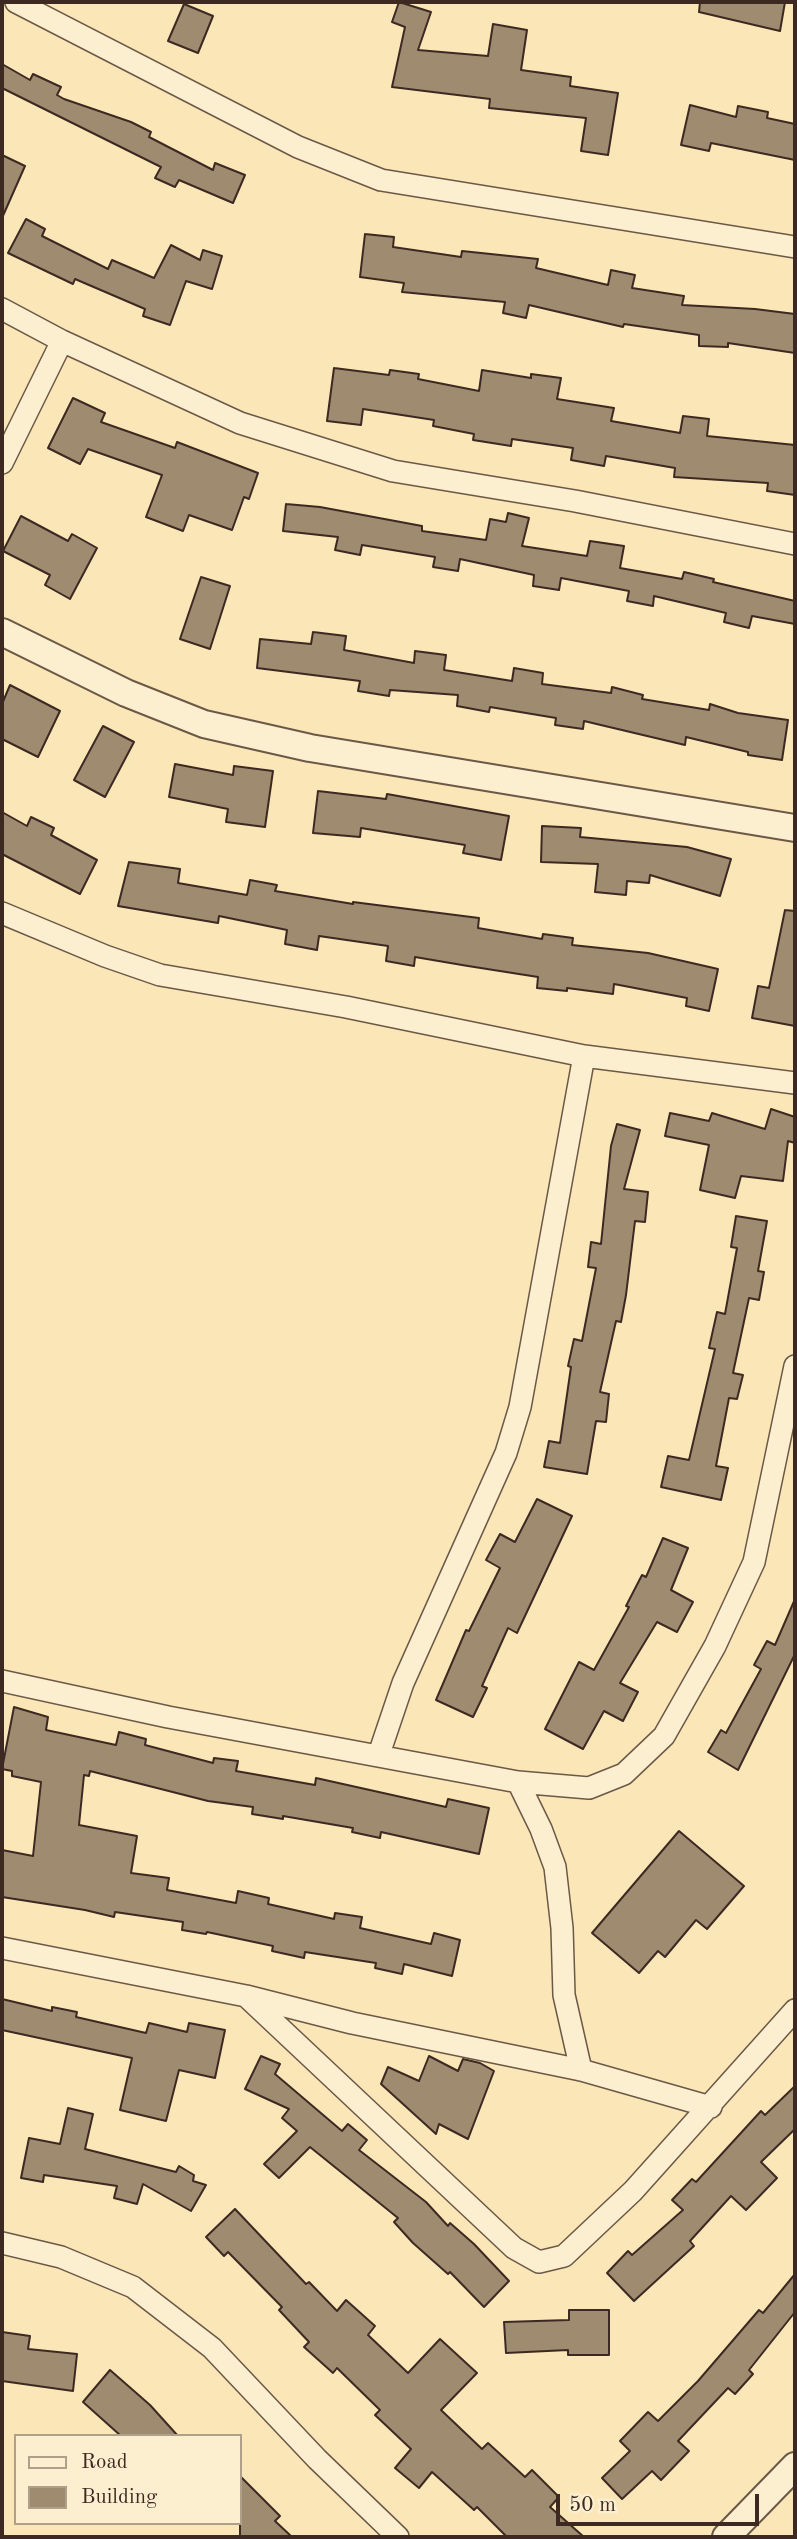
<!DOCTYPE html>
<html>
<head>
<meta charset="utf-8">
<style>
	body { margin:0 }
	#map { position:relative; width:797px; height:2539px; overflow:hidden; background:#fae6b7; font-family:"Old Standard TT",serif }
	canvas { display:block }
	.frame { position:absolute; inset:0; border:4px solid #3d2922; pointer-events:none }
	.legend { position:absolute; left:14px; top:2434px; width:228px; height:91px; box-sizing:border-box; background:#fcefd0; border:2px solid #b0a08a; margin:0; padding:9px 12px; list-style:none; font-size:21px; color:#3d2922 }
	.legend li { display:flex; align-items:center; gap:14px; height:35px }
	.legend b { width:35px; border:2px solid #b0a08a }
	.scale { position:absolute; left:556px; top:2494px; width:203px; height:32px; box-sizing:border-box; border:4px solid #3d2922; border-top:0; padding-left:9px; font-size:21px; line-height:24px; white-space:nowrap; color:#3d2922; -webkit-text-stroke:5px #fcefd0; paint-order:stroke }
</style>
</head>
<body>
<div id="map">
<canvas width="797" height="2539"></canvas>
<div class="frame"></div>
<ul class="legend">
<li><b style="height:9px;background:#fcefd0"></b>Road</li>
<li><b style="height:19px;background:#9f8b6f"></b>Building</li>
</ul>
<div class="scale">50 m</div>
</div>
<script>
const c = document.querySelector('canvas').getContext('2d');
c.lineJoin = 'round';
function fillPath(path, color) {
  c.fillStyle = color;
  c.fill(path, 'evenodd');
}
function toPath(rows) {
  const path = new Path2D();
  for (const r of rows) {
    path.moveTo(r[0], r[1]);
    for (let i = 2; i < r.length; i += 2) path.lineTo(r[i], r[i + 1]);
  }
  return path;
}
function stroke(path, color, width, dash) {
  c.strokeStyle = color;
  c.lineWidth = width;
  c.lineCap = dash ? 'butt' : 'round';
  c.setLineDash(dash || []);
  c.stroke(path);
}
const building = toPath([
	[399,2,431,12,418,50,488,56,493,24,527,30,521,70,571,77,570,86,618,93,608,155,581,151,586,118,489,108,490,99,392,87,405,27,392,22,399,2],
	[700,2,785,2,780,31,699,12,700,2],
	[184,4,213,16,198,53,168,41,184,4],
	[2,64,30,80,33,74,61,87,57,95,64,99,131,122,151,132,149,137,213,170,215,163,245,175,233,203,179,180,175,187,155,178,161,167,2,88,2,64],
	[690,105,736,117,738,106,768,112,767,118,795,124,795,160,711,143,709,151,681,145,690,105],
	[2,155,25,166,2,218,2,155],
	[26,219,45,229,42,236,108,269,112,260,154,278,171,245,200,260,203,250,222,256,212,289,186,281,170,325,143,316,145,309,75,279,73,284,8,253,26,219],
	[365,234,394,237,393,247,461,257,462,251,538,259,536,268,608,285,611,270,635,275,632,288,684,296,682,305,755,309,795,314,795,353,728,343,728,347,699,346,699,335,624,324,623,327,529,305,526,318,503,313,505,302,402,292,404,283,360,277,365,234],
	[334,368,389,375,390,370,419,374,418,379,479,391,482,370,531,378,531,374,561,378,557,399,614,408,611,421,680,433,683,416,709,419,707,436,795,445,795,495,767,491,768,483,674,477,675,468,606,456,604,466,571,460,573,448,512,439,511,446,473,440,474,434,433,426,434,420,363,409,361,425,327,421,334,368],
	[73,398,105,413,101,422,175,448,177,442,258,473,249,499,244,497,232,530,189,515,183,531,146,517,162,475,88,449,80,464,48,448,73,398],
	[286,504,320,507,422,526,422,531,486,540,490,519,506,522,508,513,529,518,522,546,587,556,590,541,624,546,620,568,682,579,684,572,714,579,713,582,795,601,795,624,752,616,749,628,724,622,726,613,654,596,653,606,627,601,629,591,561,578,559,590,533,586,534,575,460,559,458,571,433,567,435,557,362,545,360,555,335,550,338,537,283,531,286,504],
	[21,516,68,541,72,534,97,548,70,599,45,585,50,575,3,551,21,516],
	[201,577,230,586,210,649,180,639,201,577],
	[313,632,346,636,344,650,414,663,415,651,446,655,444,670,512,681,514,668,543,673,542,684,611,693,612,687,643,695,642,699,709,710,710,704,738,713,788,720,782,760,748,755,748,752,686,737,685,745,584,721,583,729,555,725,556,718,490,707,489,712,457,706,458,695,390,690,389,696,358,691,360,681,257,668,260,639,311,644,313,632],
	[10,685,60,711,38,757,2,739,2,704,10,685],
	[103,726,134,742,105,797,74,780,103,726],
	[175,764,233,775,234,766,273,771,265,827,226,822,228,809,169,797,175,764],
	[318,791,386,799,387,794,509,816,501,860,463,853,465,845,361,828,360,837,313,833,318,791],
	[2,812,27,826,31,817,54,828,51,835,97,860,80,894,2,854,2,812],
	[542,826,581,828,580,837,687,847,731,859,720,896,650,875,649,883,627,881,626,895,595,892,598,864,541,862,542,826],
	[129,862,180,869,178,883,247,895,250,880,277,885,275,891,353,904,353,902,479,918,478,928,542,939,543,934,573,938,572,945,648,953,718,969,709,1011,686,1006,687,998,614,984,613,994,567,988,567,991,537,988,538,977,468,966,415,957,414,966,386,961,388,946,319,936,317,950,285,944,287,930,219,916,218,923,118,906,129,862],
	[785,910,795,911,795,1026,752,1018,758,986,769,988,785,910],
	[771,1109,795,1117,795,1143,788,1141,783,1181,741,1176,735,1198,700,1190,709,1145,665,1136,670,1113,709,1121,712,1113,765,1129,771,1109],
	[617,1124,640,1130,624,1189,648,1192,645,1222,635,1221,626,1295,621,1322,616,1321,600,1392,609,1394,606,1422,596,1421,587,1474,544,1467,549,1441,560,1443,571,1367,568,1366,574,1339,582,1341,596,1268,588,1267,591,1242,601,1244,611,1146,617,1124],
	[736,1216,767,1221,758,1271,764,1272,759,1300,749,1298,733,1373,743,1375,737,1399,729,1398,716,1466,728,1468,721,1500,661,1487,668,1456,689,1460,715,1349,709,1348,717,1312,725,1314,737,1248,731,1247,736,1216],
	[537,1499,572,1516,517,1633,508,1628,482,1686,487,1688,473,1717,436,1700,466,1630,469,1631,500,1568,486,1560,500,1534,515,1542,537,1499],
	[663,1538,688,1548,671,1590,693,1602,677,1632,657,1622,620,1683,638,1692,623,1721,604,1711,583,1749,545,1729,579,1662,594,1670,629,1607,626,1606,642,1575,646,1577,663,1538],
	[795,1599,795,1654,738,1770,708,1752,721,1730,726,1733,761,1669,754,1665,767,1641,775,1645,795,1599],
	[14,1707,48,1717,46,1730,116,1745,119,1732,146,1739,145,1745,213,1763,214,1758,238,1761,236,1771,315,1785,316,1778,446,1807,448,1799,489,1808,479,1854,381,1832,380,1838,352,1832,353,1828,283,1816,283,1819,252,1814,253,1807,208,1801,90,1771,89,1776,84,1775,79,1825,137,1836,131,1873,169,1878,167,1890,236,1903,238,1891,269,1898,268,1904,334,1919,335,1913,362,1917,360,1928,431,1944,434,1933,460,1940,452,1976,404,1964,402,1974,375,1968,376,1963,305,1952,304,1958,272,1951,273,1946,207,1932,206,1934,182,1930,183,1922,115,1912,114,1917,85,1910,2,1897,2,1850,33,1856,41,1782,12,1776,12,1771,2,1769,14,1707],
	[679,1831,744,1886,707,1929,696,1920,665,1957,658,1951,639,1973,592,1933,679,1831],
	[2,1999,52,2011,52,2007,77,2012,76,2017,146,2033,149,2023,187,2032,189,2023,225,2030,215,2078,179,2070,166,2121,120,2110,132,2058,2,2030,2,1999],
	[261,2056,280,2064,275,2074,342,2131,348,2124,367,2140,359,2150,426,2202,448,2226,450,2223,474,2244,509,2281,484,2307,450,2272,448,2274,413,2243,394,2222,398,2218,310,2147,279,2178,264,2164,297,2131,282,2118,289,2109,245,2089,261,2056],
	[429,2056,458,2071,463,2059,480,2063,494,2071,468,2139,439,2124,436,2134,381,2084,388,2067,419,2081,429,2056],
	[795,2086,795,2129,761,2162,777,2178,746,2210,731,2196,690,2241,694,2246,634,2301,607,2273,628,2251,632,2255,683,2210,672,2200,692,2179,696,2182,761,2111,765,2115,795,2086],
	[68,2108,93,2114,85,2149,176,2172,179,2166,194,2175,193,2181,206,2185,191,2211,143,2184,137,2204,114,2198,117,2186,44,2175,43,2182,21,2178,29,2138,60,2144,68,2108],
	[235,2209,306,2284,309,2282,337,2311,346,2300,375,2326,368,2335,408,2373,440,2339,477,2373,441,2410,482,2449,488,2443,525,2477,532,2470,559,2497,550,2507,584,2537,507,2537,477,2507,474,2510,432,2472,419,2488,395,2468,411,2449,375,2415,380,2410,337,2368,333,2373,304,2347,309,2342,279,2310,282,2307,228,2252,224,2256,206,2237,235,2209],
	[795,2274,795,2312,749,2370,753,2374,735,2394,728,2388,678,2441,689,2451,661,2480,652,2471,622,2499,602,2478,630,2451,620,2441,648,2412,658,2421,698,2381,759,2310,763,2313,795,2274],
	[569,2310,609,2310,609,2355,568,2355,568,2350,506,2353,504,2322,569,2320,569,2310],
	[2,2332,30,2336,28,2349,77,2354,73,2391,2,2381,2,2332],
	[110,2370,150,2405,178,2436,121,2436,83,2402,110,2370],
	[240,2476,280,2516,275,2521,292,2537,240,2537,240,2476]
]);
fillPath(building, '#9f8b6f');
stroke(building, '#3d2922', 2);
const minor = toPath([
	[16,2,298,147,381,180,795,247],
	[2,309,62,341,240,423,393,471,575,501,795,544],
	[2,463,62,341],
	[2,913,105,956,160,975,346,1007,584,1056,795,1083],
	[2,1681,168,1717,518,1782,589,1788,624,1774,664,1736,715,1646,754,1562,795,1366],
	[379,1754,403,1683,506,1453,520,1407,584,1056],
	[518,1782,541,1829,555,1867,562,1928,564,1995,581,2070],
	[2,1948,246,1996,352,2023,581,2070,711,2107],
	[246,1996,514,2248,539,2262,564,2256,633,2191,795,2010],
	[2,2243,61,2257,133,2287,212,2348,317,2459,398,2537]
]);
const tertiary = toPath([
	[2,632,126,693,204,724,310,748,795,828],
	[726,2537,795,2466]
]);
stroke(minor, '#6c5847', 24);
stroke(tertiary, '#6c5847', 30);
stroke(minor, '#fcefd0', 21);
stroke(tertiary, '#fcefd0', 26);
</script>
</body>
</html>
